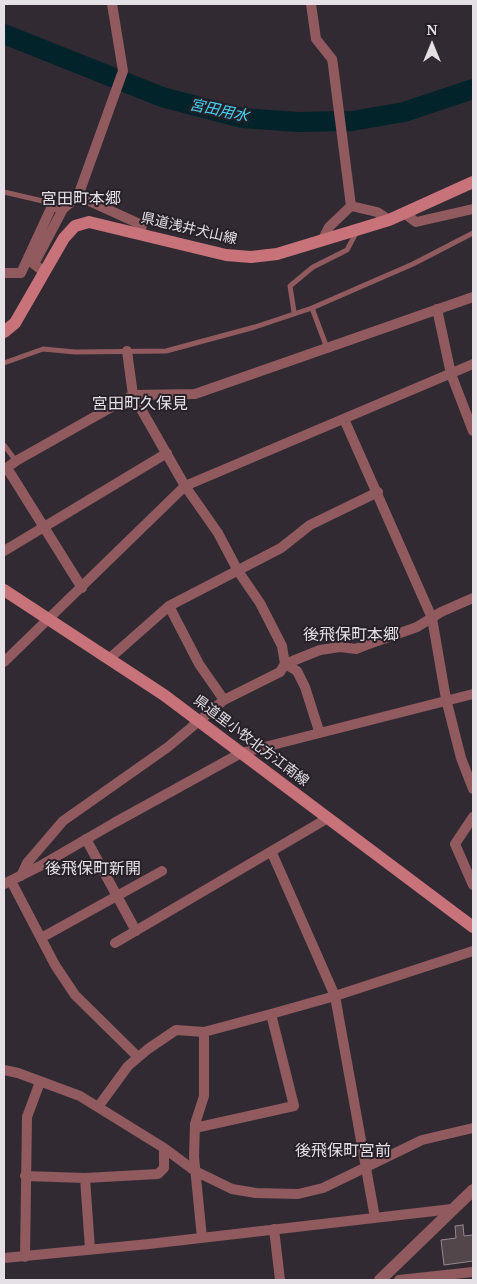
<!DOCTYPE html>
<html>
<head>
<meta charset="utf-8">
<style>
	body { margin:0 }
	#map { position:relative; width:477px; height:1284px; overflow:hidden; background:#312a33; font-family:"Noto Serif",serif }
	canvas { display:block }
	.frame { position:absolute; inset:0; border:5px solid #e4e0e6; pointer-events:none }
	.north { position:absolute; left:407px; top:20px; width:50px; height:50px; -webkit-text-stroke:4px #272029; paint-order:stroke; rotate:0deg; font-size:14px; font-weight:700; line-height:20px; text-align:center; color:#e4e0e6 }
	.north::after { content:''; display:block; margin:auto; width:18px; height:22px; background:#e4e0e6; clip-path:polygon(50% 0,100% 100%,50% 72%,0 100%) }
</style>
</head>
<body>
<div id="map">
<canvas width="477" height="1284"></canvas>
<div class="frame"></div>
<div class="north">N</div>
</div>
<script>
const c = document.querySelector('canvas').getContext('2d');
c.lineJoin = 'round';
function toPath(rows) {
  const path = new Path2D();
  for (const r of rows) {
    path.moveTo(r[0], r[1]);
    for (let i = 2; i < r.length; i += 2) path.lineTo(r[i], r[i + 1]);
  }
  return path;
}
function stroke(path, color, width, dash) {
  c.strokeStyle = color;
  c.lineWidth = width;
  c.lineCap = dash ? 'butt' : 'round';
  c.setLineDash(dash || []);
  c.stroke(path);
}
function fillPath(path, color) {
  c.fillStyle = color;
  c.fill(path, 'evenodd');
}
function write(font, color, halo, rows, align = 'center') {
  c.font = font + ' "Noto Serif","Noto Sans JP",serif';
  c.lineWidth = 4;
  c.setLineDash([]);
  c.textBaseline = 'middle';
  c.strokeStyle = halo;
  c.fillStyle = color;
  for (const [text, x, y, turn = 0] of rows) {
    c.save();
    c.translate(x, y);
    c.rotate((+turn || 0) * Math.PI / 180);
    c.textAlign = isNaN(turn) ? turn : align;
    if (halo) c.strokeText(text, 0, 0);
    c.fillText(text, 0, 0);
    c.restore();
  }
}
stroke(toPath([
	[4,34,162,97,242,118,298,122,352,121,404,112,473,89]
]), '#02232a', 20);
const building = toPath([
	[463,1225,464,1236,473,1235,473,1261,444,1265,441,1240,456,1238,455,1226,463,1225]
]);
fillPath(building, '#52464a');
stroke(building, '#97888d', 1);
stroke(toPath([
	[4,192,47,202,52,206],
	[312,308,327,348],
	[294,312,290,286,313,267,347,250,356,233],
	[4,363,43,349,75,352,166,351,255,327,312,308,413,264,473,233],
	[4,445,16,461]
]), '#905a5e', 5);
stroke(toPath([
	[311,4,316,39,332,59,333,65,351,206],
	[78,196,142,225,140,233],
	[351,206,377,212,389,220],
	[404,213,416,222,473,209],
	[322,241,329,227,351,206],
	[44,272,34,264,63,209,78,196,123,71,112,4],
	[4,273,21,273,52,206,63,209],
	[437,309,451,374,473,431],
	[127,351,133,395,185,486,218,533,238,571,260,603,282,646,285,664,297,671,305,687,319,731],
	[344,419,432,618,446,699,461,758,473,789],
	[7,468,82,588],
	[4,470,16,461,133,395,195,394,473,297],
	[4,551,167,453],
	[110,658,169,606],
	[4,662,185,486,473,364],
	[224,700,199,664,169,606,281,548,310,525,378,492],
	[473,817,455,844,473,885],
	[86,839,136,931],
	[272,853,335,996,375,1218],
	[21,876,27,863,63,821,168,747,224,700,280,672,285,664,320,650,340,647,356,649,366,645,417,627,441,612,473,598],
	[11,881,55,965,75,995,138,1057],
	[4,884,40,866,114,823,241,753,473,694],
	[41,938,162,871],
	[115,943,328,818],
	[4,1070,18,1073,80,1096,164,1148,195,1171,232,1189,256,1193,298,1194,323,1188,422,1140,473,1128],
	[98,1107,128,1066,148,1049,176,1030,204,1032,271,1014,335,996,473,951],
	[195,1128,294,1106,271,1014],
	[25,1176,85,1178,158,1174,164,1168,164,1148],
	[85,1178,90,1249],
	[274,1229,280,1280],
	[202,1238,194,1157,195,1124,204,1096,204,1032],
	[25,1257,27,1117,40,1082],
	[4,1258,149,1244,452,1209],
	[399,1280,473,1272]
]), '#905a5e', 10);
stroke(toPath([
	[380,1280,473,1190]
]), '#905a5e', 12);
stroke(toPath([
	[4,332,15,323,64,238,75,226,89,222,226,255,251,257,277,254,389,220,473,182],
	[4,590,164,695,473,927]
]), '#c87279', 12);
write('14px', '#e4e0e6', '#272029', [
	["県道浅井犬山線",189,229,13],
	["県道里小牧北方江南線",251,741,37]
]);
write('italic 15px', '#3fd4f6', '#272029', [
	["宮田用水",219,111,12]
]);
write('16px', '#e4e0e6', '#272029', [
	["宮田町本郷",81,199],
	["宮田町久保見",140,404],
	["後飛保町本郷",351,635],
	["後飛保町新開",93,869],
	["後飛保町宮前",343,1151]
]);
</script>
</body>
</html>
